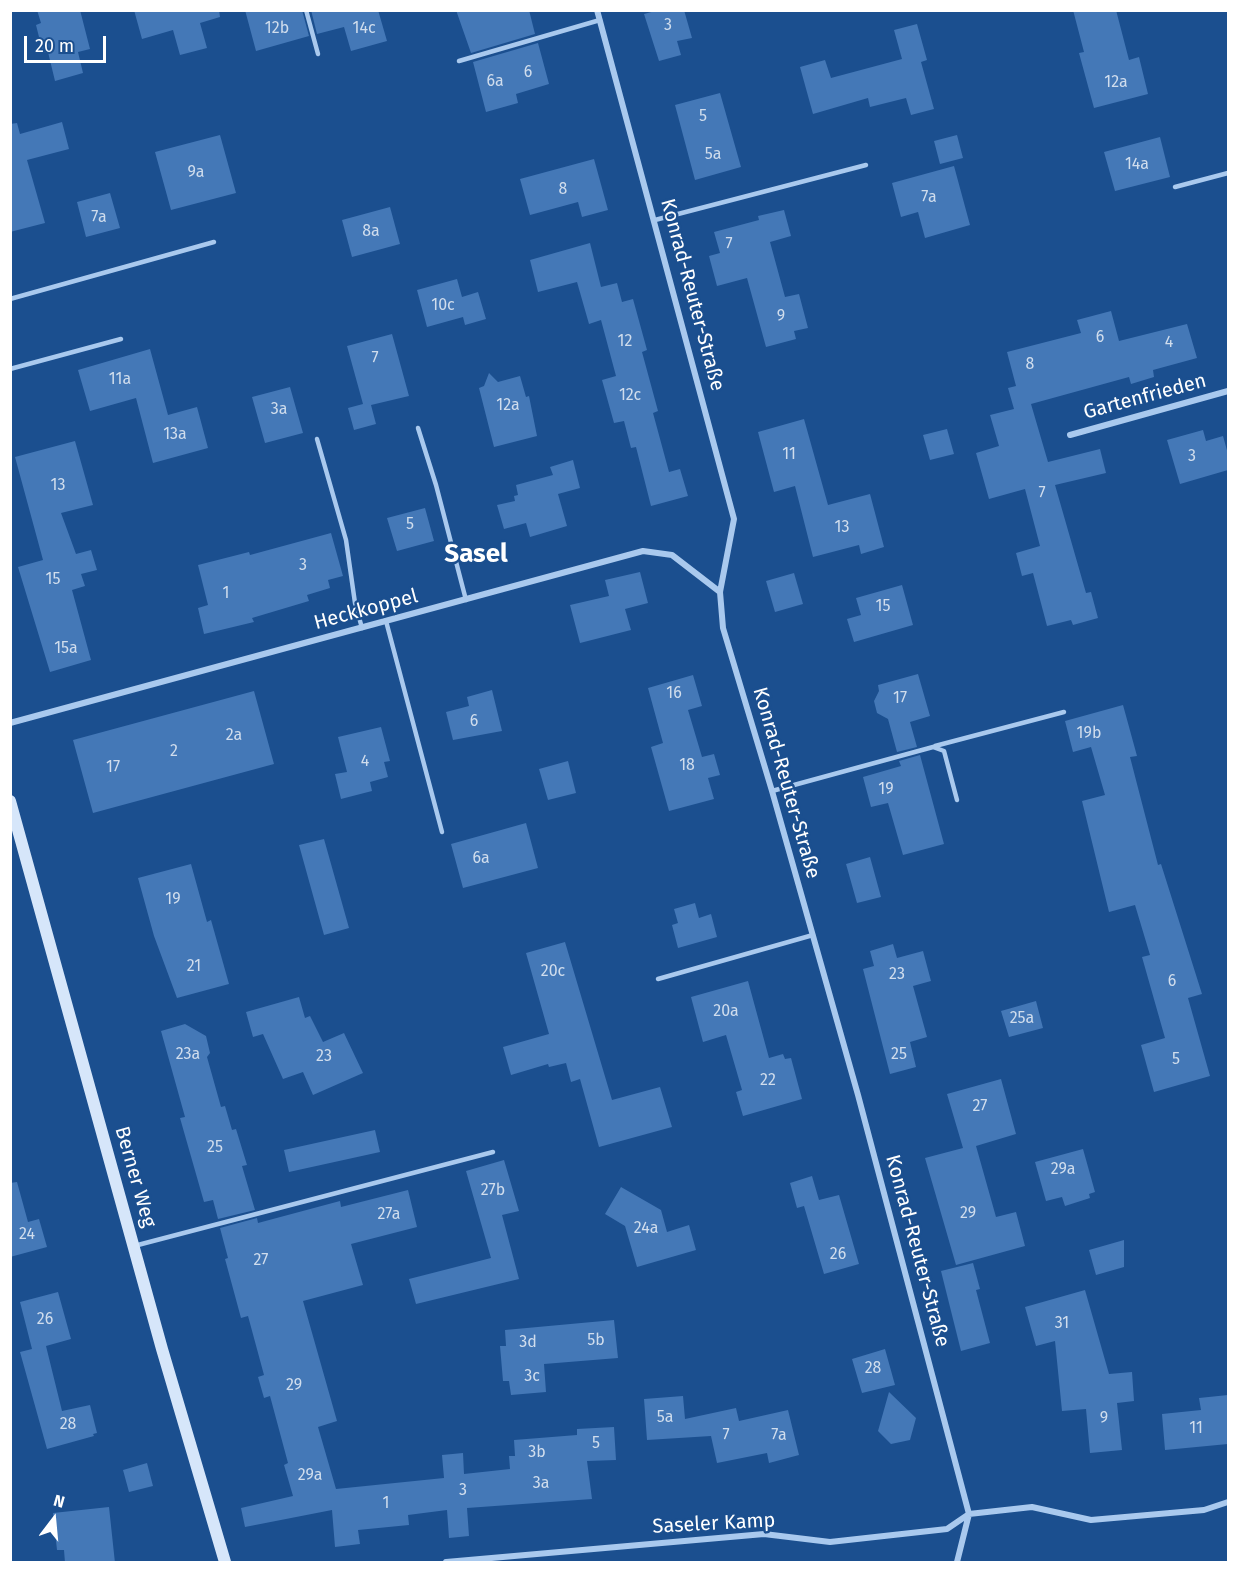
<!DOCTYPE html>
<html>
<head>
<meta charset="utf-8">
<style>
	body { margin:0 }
	#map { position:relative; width:1239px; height:1573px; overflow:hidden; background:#1b4f8f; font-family:"Fira Sans",sans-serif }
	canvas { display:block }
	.frame { position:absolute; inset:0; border:12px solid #fff; pointer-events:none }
	.north { position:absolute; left:24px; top:1489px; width:60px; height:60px; -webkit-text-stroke:4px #1b4f8f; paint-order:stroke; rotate:16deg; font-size:16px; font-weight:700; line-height:24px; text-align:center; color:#fff }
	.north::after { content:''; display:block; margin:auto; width:21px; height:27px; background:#fff; clip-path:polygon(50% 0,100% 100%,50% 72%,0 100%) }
	.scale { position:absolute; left:24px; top:36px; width:82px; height:27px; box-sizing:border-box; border:3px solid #fff; border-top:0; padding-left:8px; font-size:18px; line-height:21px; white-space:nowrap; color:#fff; -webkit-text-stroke:4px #1b4f8f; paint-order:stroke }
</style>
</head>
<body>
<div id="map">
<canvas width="1239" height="1573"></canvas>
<div class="frame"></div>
<div class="north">N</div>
<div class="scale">20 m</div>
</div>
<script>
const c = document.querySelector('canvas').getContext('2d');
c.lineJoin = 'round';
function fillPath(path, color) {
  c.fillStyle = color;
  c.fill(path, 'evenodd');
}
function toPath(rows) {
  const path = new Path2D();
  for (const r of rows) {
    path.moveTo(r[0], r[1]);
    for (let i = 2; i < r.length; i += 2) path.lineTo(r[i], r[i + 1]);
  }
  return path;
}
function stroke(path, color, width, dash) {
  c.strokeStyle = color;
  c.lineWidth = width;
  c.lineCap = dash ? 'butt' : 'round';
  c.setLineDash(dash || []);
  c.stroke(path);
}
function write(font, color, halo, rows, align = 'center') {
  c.font = font + ' "Fira Sans",sans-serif';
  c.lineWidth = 5;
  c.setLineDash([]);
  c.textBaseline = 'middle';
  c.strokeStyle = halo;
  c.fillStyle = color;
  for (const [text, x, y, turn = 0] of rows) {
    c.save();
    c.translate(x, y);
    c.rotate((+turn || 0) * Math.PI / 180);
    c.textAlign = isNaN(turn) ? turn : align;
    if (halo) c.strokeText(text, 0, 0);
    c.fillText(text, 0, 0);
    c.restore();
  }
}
fillPath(toPath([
	[37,10,80,10,90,49,78,52,83,73,55,81,48,52,43,53,36,25,41,23],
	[134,10,219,10,220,17,200,23,207,48,180,55,173,30,142,39],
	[245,10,302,10,309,36,256,51],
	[311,10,378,10,387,41,351,51,344,27,317,34],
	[456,10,529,10,535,34,471,53],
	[659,10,684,10,692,38,677,41,681,55,659,61,644,14],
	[1073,10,1116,10,1129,60,1139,57,1148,94,1094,108,1079,53,1084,52],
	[917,24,927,60,921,62,934,109,911,115,906,98,870,107,868,98,813,114,800,67,825,60,831,78,902,59,894,30],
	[538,43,549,84,516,94,518,103,486,112,473,62],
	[720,93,741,167,695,180,675,105],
	[62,122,69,149,27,160,45,223,10,232,10,124,17,123,20,134],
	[220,135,236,193,171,210,155,152],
	[957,135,963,158,940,164,934,141],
	[1160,137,1170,177,1115,191,1104,152],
	[594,159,608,210,582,217,578,202,530,215,520,179],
	[954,166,970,225,925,238,918,212,901,217,892,183],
	[110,193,120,228,86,237,77,202],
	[390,207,400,244,352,257,342,220],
	[784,210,791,236,770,242,785,297,799,294,808,328,794,331,796,339,766,347,747,278,717,286,709,256,720,253,714,232,759,220,758,216],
	[590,243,601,287,617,283,622,302,633,299,647,350,642,352,658,411,653,413,669,472,680,469,688,496,651,506,636,447,631,448,624,421,614,423,602,380,616,376,601,320,589,324,577,282,538,292,530,260],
	[457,279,462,297,478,292,486,319,465,325,463,317,427,327,417,290],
	[1111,311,1119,341,1187,324,1197,358,1153,370,1154,377,1131,384,1129,377,1031,404,1048,462,1100,449,1106,473,1055,485,1086,593,1091,592,1098,618,1073,625,1071,620,1047,626,1033,573,1022,576,1016,553,1040,546,1025,489,989,499,976,453,999,446,990,415,1014,409,1008,388,1016,386,1007,352,1081,333,1077,320],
	[392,334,409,396,371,405,376,424,354,430,348,408,363,404,347,346],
	[150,349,168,415,197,407,208,448,153,463,136,398,90,411,78,370],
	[489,373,498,382,520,376,526,397,529,396,537,436,494,447,479,388,484,386],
	[290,387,303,433,265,443,252,397],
	[804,419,828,505,870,494,884,547,861,554,859,545,813,557,795,486,774,492,758,432],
	[947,429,954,454,930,460,923,435],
	[1203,430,1206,441,1223,436,1228,454,1228,470,1180,484,1167,440],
	[75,441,93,505,61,513,76,554,91,550,97,570,81,574,85,586,72,590,91,660,50,672,18,567,43,560,15,457],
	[573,460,580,488,558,494,567,526,530,537,526,523,504,529,497,505,515,501,514,496,518,495,516,485,553,475,550,467],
	[425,508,434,541,397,551,387,518],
	[331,533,343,576,328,580,330,588,307,595,309,601,252,618,254,622,204,634,198,608,208,605,198,565,249,552,250,555],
	[640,572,648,603,625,609,631,630,580,643,570,605,609,596,605,580],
	[794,573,803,604,775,612,766,581],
	[902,585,913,625,854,642,847,619,861,615,856,598],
	[918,674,930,716,910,722,917,747,897,752,888,719,877,713,874,701,879,691,878,685],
	[693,675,702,706,688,710,702,757,714,754,720,775,708,778,714,799,669,811,651,747,663,743,648,688],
	[492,690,502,731,453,740,446,712,469,706,467,697],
	[254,691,274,764,93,813,73,740],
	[1123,705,1137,756,1130,757,1158,865,1161,864,1202,994,1188,998,1210,1076,1154,1092,1141,1045,1165,1038,1142,957,1150,955,1135,905,1109,912,1082,801,1105,795,1091,747,1073,752,1065,721],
	[381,727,390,761,384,762,388,777,370,782,372,791,341,799,335,774,347,772,338,737],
	[920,755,944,844,903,855,888,803,871,807,863,777,901,766,899,761],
	[568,761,576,793,548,800,539,769],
	[526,823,538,868,463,888,451,844],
	[324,839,349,928,324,935,299,845],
	[870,857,881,897,857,903,846,864],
	[191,864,207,922,211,920,229,984,177,998,154,936,138,878],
	[695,903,699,918,711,914,717,937,678,948,672,925,678,923,674,909],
	[565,942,612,1100,660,1087,672,1127,599,1147,580,1079,571,1082,566,1063,549,1067,548,1064,511,1075,503,1047,549,1034,526,953],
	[893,944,897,958,923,951,931,981,913,986,927,1037,910,1042,916,1067,890,1074,863,969,874,966,870,951],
	[748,981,769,1058,783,1054,785,1059,791,1058,802,1099,743,1116,736,1092,742,1090,726,1035,703,1042,691,997],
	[299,997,305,1018,310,1016,323,1042,344,1033,363,1073,313,1095,303,1072,283,1079,263,1034,253,1037,246,1012],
	[1036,1001,1043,1028,1009,1037,1001,1011],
	[185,1024,206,1036,210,1053,207,1057,221,1107,225,1106,232,1130,236,1129,247,1165,242,1166,255,1210,218,1219,213,1200,204,1202,180,1118,185,1117,161,1031],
	[1001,1079,1016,1134,976,1146,996,1217,1016,1212,1025,1246,956,1265,925,1158,963,1148,947,1094],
	[375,1130,380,1152,289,1172,284,1150],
	[1083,1149,1095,1192,1089,1194,1090,1198,1065,1206,1062,1197,1046,1201,1035,1162],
	[504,1160,519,1211,502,1215,519,1279,416,1304,409,1279,491,1258,466,1171],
	[812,1176,819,1200,839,1195,859,1264,824,1274,804,1206,797,1208,790,1183],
	[17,1182,28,1222,39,1219,47,1247,10,1257,10,1183],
	[621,1187,661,1210,667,1232,689,1225,696,1250,637,1267,625,1226,605,1214],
	[408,1190,417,1227,351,1244,363,1285,303,1301,337,1421,318,1427,336,1489,444,1478,442,1455,463,1453,464,1474,510,1469,509,1456,515,1456,514,1440,577,1435,577,1429,614,1427,616,1460,587,1461,592,1499,467,1508,469,1536,449,1538,447,1510,408,1515,409,1525,358,1530,360,1544,335,1547,332,1510,245,1527,241,1508,293,1496,284,1465,288,1463,270,1396,264,1398,258,1377,264,1375,248,1316,241,1318,225,1259,228,1258,220,1228,257,1218,258,1223,340,1201,341,1207],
	[1124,1240,1124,1267,1096,1275,1089,1250],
	[973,1263,980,1289,976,1290,990,1343,961,1351,941,1271],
	[1085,1290,1109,1374,1132,1372,1134,1401,1117,1403,1122,1450,1090,1453,1086,1409,1062,1411,1055,1341,1036,1346,1025,1307],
	[58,1292,71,1339,46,1346,62,1411,90,1405,97,1433,93,1434,94,1436,47,1449,20,1352,32,1349,20,1302],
	[614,1320,618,1358,544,1364,546,1392,511,1395,509,1381,503,1381,500,1346,506,1346,505,1330],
	[885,1349,895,1385,862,1393,852,1359],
	[889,1392,916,1418,910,1440,891,1444,878,1431],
	[1228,1395,1228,1444,1165,1450,1162,1414,1201,1410,1199,1398],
	[683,1396,685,1419,736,1408,739,1421,788,1410,799,1455,769,1463,767,1453,717,1463,711,1436,647,1440,644,1399],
	[147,1463,153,1486,129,1492,123,1470],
	[109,1507,115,1563,65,1563,64,1550,57,1550,53,1513]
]), '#4478b7');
stroke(toPath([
	[306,10,318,54],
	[459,61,600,20],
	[1175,187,1228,173],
	[655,220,866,165],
	[10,299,214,242],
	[10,369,121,339],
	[418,428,436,485,466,600],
	[317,439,346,540,355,603,362,628],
	[386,621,442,832],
	[935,746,1064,712],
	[772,791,933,747,944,751,957,800],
	[658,979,813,935],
	[134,1246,493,1152]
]), '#a9c9ee', 4.5);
stroke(toPath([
	[597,10,734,519,720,592,723,628,772,791,858,1095,969,1514,957,1562],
	[1070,435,1228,391],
	[10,723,643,551,672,555,720,592],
	[446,1562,764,1534,830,1542,947,1529,969,1514,1032,1507,1091,1520,1204,1510,1228,1502]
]), '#a9c9ee', 6);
stroke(toPath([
	[10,801,162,1349,225,1562]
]), '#d6e6fa', 12);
write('16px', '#d0dded', null, [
	["3",668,26],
	["12b",277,29],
	["14c",364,29],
	["6",528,73],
	["6a",495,82],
	["12a",1116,83],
	["5",703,117],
	["5a",713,155],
	["14a",1137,165],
	["9a",196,173],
	["8",563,190],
	["7a",929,198],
	["7a",99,218],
	["8a",371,232],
	["7",729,245],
	["10c",443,306],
	["9",781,317],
	["6",1100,338],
	["12",625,342],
	["4",1169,343],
	["7",375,359],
	["8",1030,365],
	["11a",120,380],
	["12c",630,396],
	["12a",508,406],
	["3a",279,410],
	["13a",175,435],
	["11",789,455],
	["3",1192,457],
	["13",58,486],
	["7",1042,494],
	["5",410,525],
	["13",842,528],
	["3",303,566],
	["15",53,580],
	["1",226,594],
	["15",883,607],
	["15a",66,649],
	["16",674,694],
	["17",900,699],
	["6",474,722],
	["19b",1089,734],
	["2a",234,736],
	["2",174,752],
	["4",365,762],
	["18",687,766],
	["17",113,768],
	["19",886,790],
	["6a",481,859],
	["19",173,900],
	["21",194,967],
	["20c",553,972],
	["23",897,975],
	["6",1172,982],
	["20a",726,1012],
	["25a",1022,1019],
	["23a",188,1055],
	["25",899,1055],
	["23",324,1057],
	["5",1176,1060],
	["22",768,1081],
	["27",980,1107],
	["25",215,1148],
	["29a",1063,1170],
	["27b",493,1191],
	["29",968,1214],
	["27a",389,1215],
	["24a",646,1229],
	["24",27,1235],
	["26",838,1255],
	["27",261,1261],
	["26",45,1320],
	["31",1062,1324],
	["5b",596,1341],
	["3d",528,1343],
	["28",873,1369],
	["3c",532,1377],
	["29",294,1386],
	["5a",665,1418],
	["9",1104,1419],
	["28",68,1425],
	["11",1196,1429],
	["7",726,1436],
	["7a",779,1436],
	["5",596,1444],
	["3b",537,1453],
	["29a",310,1476],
	["3a",541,1484],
	["3",463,1491],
	["1",386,1504]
]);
write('20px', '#fff', '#1b4f8f', [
	["Konrad-Reuter-Straße",692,295,75],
	["Gartenfrieden",1145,397,-15],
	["Heckkoppel",366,610,-15],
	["Konrad-Reuter-Straße",786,783,74],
	["Berner Weg",135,1177,74],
	["Konrad-Reuter-Straße",917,1251,75],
	["Saseler Kamp",714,1524,-3]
]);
write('bold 26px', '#fff', '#1b4f8f', [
	["Sasel",476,555]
]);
</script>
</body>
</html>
